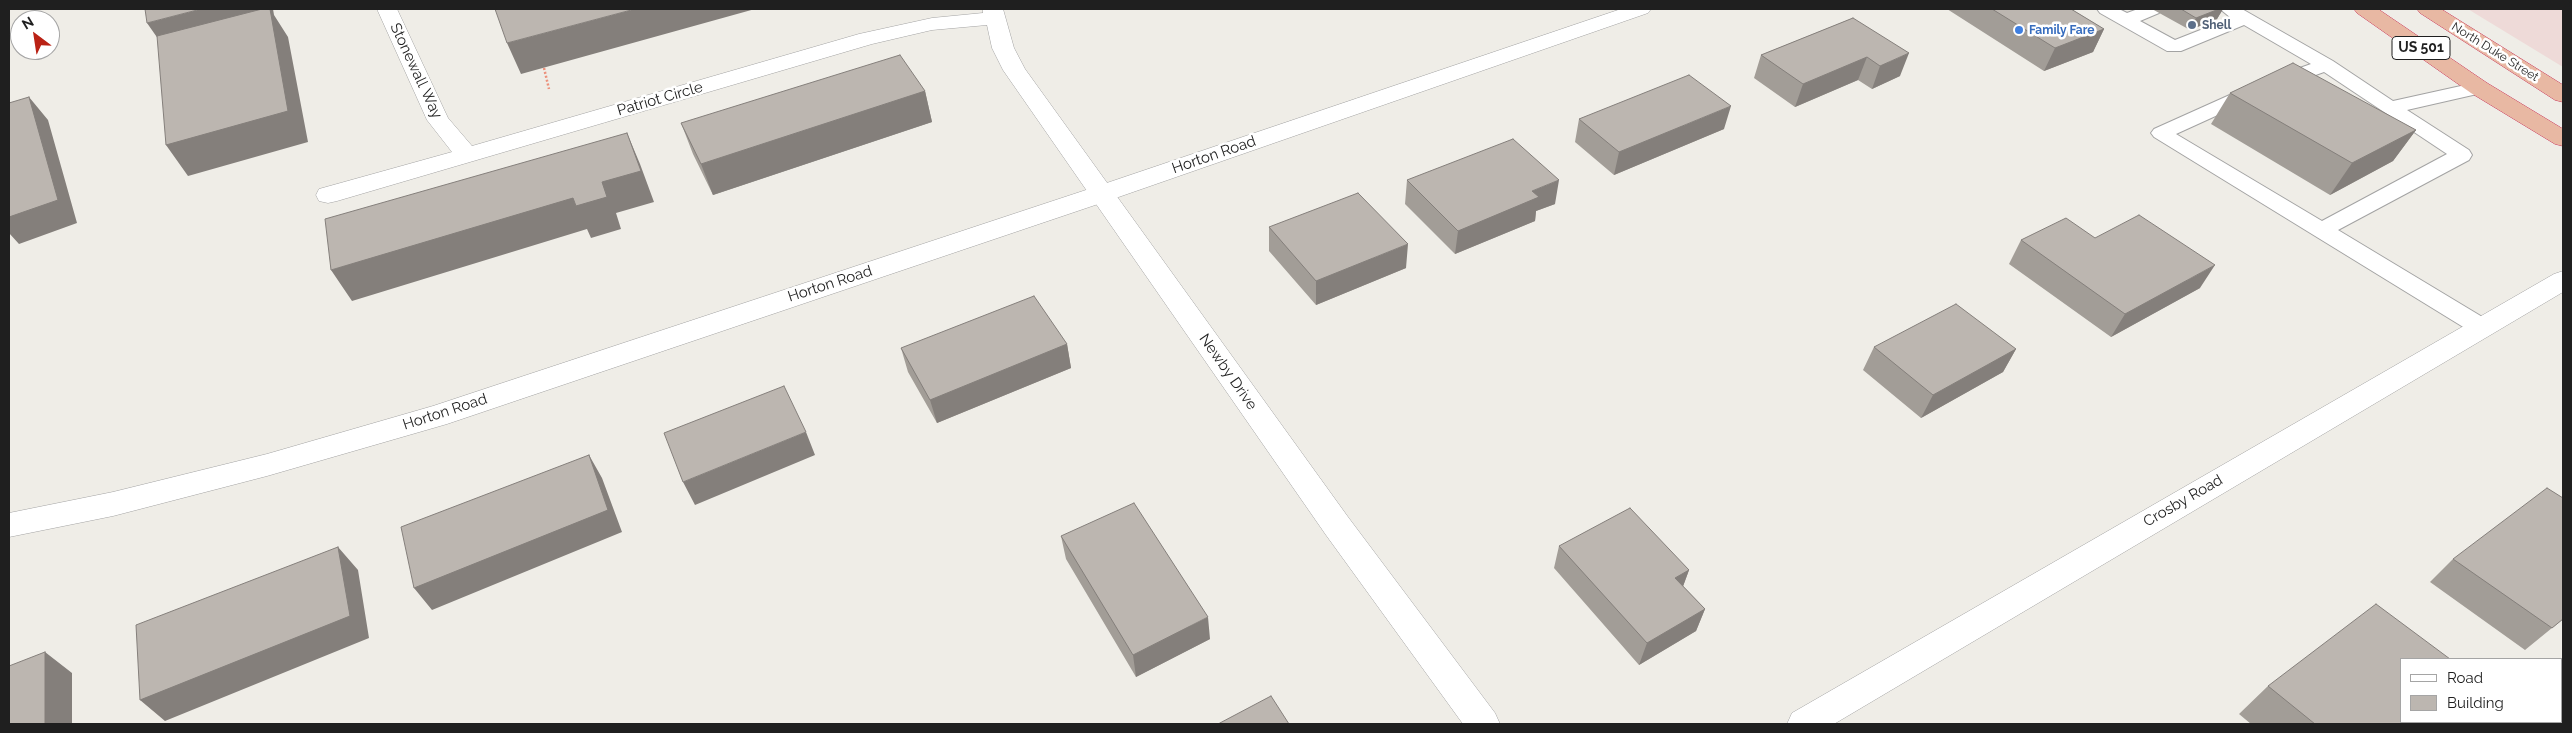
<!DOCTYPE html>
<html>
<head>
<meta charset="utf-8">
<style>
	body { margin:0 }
	#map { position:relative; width:2572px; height:733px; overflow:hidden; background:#efede7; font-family:Raleway,sans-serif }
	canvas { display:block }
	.frame { position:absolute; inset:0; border:10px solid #1f1f1f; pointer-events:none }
	.legend { position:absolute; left:2400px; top:658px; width:162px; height:65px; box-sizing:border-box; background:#fff; border:1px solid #a5a5a5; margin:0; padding:6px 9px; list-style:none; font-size:15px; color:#1f1f1f }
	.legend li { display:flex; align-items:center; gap:10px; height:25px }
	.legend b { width:25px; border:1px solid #a5a5a5 }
	.north { position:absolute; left:10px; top:10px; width:50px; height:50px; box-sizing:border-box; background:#fff; border:1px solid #a5a5a5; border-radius:50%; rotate:329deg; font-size:14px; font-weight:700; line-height:20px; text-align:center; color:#1f1f1f }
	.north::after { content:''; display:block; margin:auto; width:18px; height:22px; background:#ba2215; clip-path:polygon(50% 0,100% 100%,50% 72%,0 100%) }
</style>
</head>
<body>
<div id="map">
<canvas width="2572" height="733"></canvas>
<div class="frame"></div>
<ul class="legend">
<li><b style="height:6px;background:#fff"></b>Road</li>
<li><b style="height:14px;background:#bcb6b0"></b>Building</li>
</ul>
<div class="north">N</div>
</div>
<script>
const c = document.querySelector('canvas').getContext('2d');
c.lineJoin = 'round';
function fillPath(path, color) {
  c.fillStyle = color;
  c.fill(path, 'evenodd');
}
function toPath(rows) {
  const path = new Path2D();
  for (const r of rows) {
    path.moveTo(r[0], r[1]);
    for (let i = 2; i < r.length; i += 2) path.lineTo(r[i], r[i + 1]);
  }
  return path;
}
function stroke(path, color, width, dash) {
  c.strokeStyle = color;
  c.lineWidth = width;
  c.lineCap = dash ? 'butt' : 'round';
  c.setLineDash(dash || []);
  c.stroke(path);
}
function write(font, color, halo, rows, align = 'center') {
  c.font = font + ' Raleway,sans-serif';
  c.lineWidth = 5;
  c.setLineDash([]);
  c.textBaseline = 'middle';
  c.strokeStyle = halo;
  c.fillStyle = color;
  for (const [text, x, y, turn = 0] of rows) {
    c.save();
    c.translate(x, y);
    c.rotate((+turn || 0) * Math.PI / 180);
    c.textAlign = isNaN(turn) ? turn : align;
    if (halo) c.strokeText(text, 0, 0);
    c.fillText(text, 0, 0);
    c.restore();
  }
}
fillPath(toPath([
	[2468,9,2563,9,2563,67,2476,14]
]), '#eedad8');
const service = toPath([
	[2097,9,2119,9,2127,13,2138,9,2162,9,2159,13,2140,21,2175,40,2231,18,2220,9,2242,9,2333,61,2393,101,2479,82,2486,84,2489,88,2486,92,2407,110,2469,150,2472,155,2469,160,2338,230,2489,321,2493,327,2489,333,2481,335,2473,333,2154,137,2151,133,2154,129,2252,85,2311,64,2244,25,2181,51,2167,51,2100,13,2097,9],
	[2324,72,2447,154,2322,221,2176,134,2266,93,2324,72]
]);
const minor = toPath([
	[377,9,397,9,448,118,472,146,859,34,932,18,983,13,983,9,1003,9,1014,48,1025,69,1348,517,1495,713,1500,724,1463,724,1326,535,1003,70,992,48,987,25,932,30,872,44,337,201,328,203,319,201,316,195,319,189,452,152,427,120,377,9],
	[2563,271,2563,292,1834,724,1787,724,1792,713,2554,274,2563,271]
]);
const tertiary = toPath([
	[1621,9,1651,9,1648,13,1110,200,447,424,267,476,113,516,9,537,9,513,113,492,267,454,433,406,1092,188,1621,9]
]);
const trunk = toPath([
	[2354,9,2378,9,2487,83,2563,129,2563,146,2555,144,2471,93,2357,13,2354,9],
	[2417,9,2441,9,2563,85,2563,102,2555,100,2420,13,2417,9]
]);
stroke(service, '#a3a3a3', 2);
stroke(minor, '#a3a3a3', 1);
stroke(tertiary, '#a3a3a3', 1);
stroke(trunk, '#c9375d', 1);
stroke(toPath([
	[544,68,549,89]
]), '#ec907b', 2.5, [2, 2]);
fillPath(service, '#fff');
fillPath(minor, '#fff');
fillPath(tertiary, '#fff');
fillPath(trunk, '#e8b8a3');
fillPath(toPath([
	[1947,9,2071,9,2104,29,2093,52,2044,71],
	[2152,9,2223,9,2217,19,2190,30],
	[1853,18,1900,76,1872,89,1858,80,1795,107,1754,78,1761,55],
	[925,91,932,122,713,195,693,154,681,123],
	[2230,93,2416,130,2393,161,2330,195,2211,124],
	[1579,119,1724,129,1614,175,1575,142],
	[1407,180,1555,204,1536,211,1535,221,1455,254,1405,204],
	[1269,227,1406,268,1316,305,1269,251],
	[2095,238,2200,288,2111,337,2009,264,2021,240],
	[1067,344,1071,368,937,423,908,372,901,348],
	[1874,347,2016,349,2003,372,1921,418,1863,370],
	[1061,536,1210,639,1136,677,1066,559],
	[1559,546,1689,570,1683,586,1705,609,1696,631,1639,665,1554,568],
	[2453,559,2563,619,2525,650,2430,582],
	[2268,686,2436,724,2251,724,2239,714]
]), '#a29d97');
fillPath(toPath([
	[201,9,273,9,274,15,288,37,308,142,188,176,166,145,168,53,147,23],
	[635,9,755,9,521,74,507,43],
	[2219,9,2223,9,2217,19,2190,30,2196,18],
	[2104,29,2093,52,2044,71,2055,48],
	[1909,53,1900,76,1872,89,1880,66],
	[1867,57,1858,80,1795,107,1803,84],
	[925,91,932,122,713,195,701,164],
	[29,97,48,120,77,223,19,244,9,233,9,217],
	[1731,106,1724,129,1614,175,1619,152],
	[2416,130,2393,161,2330,195,2352,163],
	[627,133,640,164,654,202,616,213,621,229,591,238,587,229,352,301,331,270,602,182],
	[1559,180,1555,204,1536,211,1535,221,1455,254,1458,231,1532,191],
	[1408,244,1406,268,1316,305,1316,281],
	[2215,265,2200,288,2111,337,2125,314],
	[1067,344,1071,368,937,423,930,400],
	[2016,349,2003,372,1921,418,1933,395],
	[806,432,815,455,695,505,683,482],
	[589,455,602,478,622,532,432,610,414,588],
	[338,547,358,570,369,638,165,721,140,700],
	[1689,570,1681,592,1675,578],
	[1705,609,1696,631,1639,665,1647,643],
	[1208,617,1210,639,1136,677,1133,655],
	[45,652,72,673,72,724,45,724]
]), '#847f7b');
const building = toPath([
	[145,9,201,9,147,23,145,9],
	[262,9,270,9,288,111,166,145,157,36,262,9],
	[495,9,635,9,507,43,495,9],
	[1992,9,2071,9,2104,29,2055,48,1992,9],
	[2181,9,2219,9,2196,18,2181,9],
	[1853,18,1909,53,1880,66,1867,57,1803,84,1761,55,1853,18],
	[900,55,925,91,701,164,681,123,900,55],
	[2293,63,2416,130,2352,163,2230,93,2293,63],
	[1689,75,1731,106,1619,152,1579,119,1689,75],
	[29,97,58,200,9,217,9,103,29,97],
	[627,133,641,171,602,182,607,197,576,206,573,198,331,270,325,219,627,133],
	[1513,139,1559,180,1532,191,1539,197,1458,231,1407,180,1513,139],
	[1358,193,1408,244,1316,281,1269,227,1358,193],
	[2139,215,2215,265,2125,314,2021,240,2066,218,2095,238,2139,215],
	[1034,296,1067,344,930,400,901,348,1034,296],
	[1956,304,2016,349,1933,395,1874,347,1956,304],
	[784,386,806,432,683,482,664,433,784,386],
	[589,455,608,510,414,588,401,527,589,455],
	[2547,488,2563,498,2563,619,2552,628,2453,559,2547,488],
	[1134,503,1208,617,1133,655,1061,536,1134,503],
	[1630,508,1689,570,1675,578,1705,609,1647,643,1559,546,1630,508],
	[338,547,350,616,140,700,136,625,338,547],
	[2376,604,2450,659,2401,659,2401,722,2439,722,2436,724,2315,724,2268,686,2376,604],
	[45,652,45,724,9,724,9,666,45,652],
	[1271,696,1289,724,1218,724,1271,696]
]);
fillPath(building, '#bcb6b0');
stroke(building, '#847f7b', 1);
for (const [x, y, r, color] of [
	[2192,25,5,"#5c6f8a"],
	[2019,30,5,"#3f7fe0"]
]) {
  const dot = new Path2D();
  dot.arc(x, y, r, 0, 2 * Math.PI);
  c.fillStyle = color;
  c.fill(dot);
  stroke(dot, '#fff', 2);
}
write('bold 12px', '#4e5e75', '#fff', [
	["Shell",2202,25]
], 'left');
write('bold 12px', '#366cbe', '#fff', [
	["Family Fare",2029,30]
], 'left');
write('12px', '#1f1f1f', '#fff', [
	["North Duke Street",2495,52,32]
]);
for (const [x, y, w] of [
	[2421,48,58]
]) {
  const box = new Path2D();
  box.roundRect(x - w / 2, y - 11.5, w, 23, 4);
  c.fillStyle = '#fff';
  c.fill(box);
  stroke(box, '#1f1f1f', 1);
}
write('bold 14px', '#1f1f1f', null, [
	["US 501",2421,48]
]);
write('15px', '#1f1f1f', '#fff', [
	["Stonewall Way",416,71,65],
	["Patriot Circle",660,99,-16],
	["Horton Road",1214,155,-19],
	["Horton Road",830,284,-18],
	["Newby Drive",1228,372,55],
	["Horton Road",445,412,-18],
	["Crosby Road",2183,501,-30]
]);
</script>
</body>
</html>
